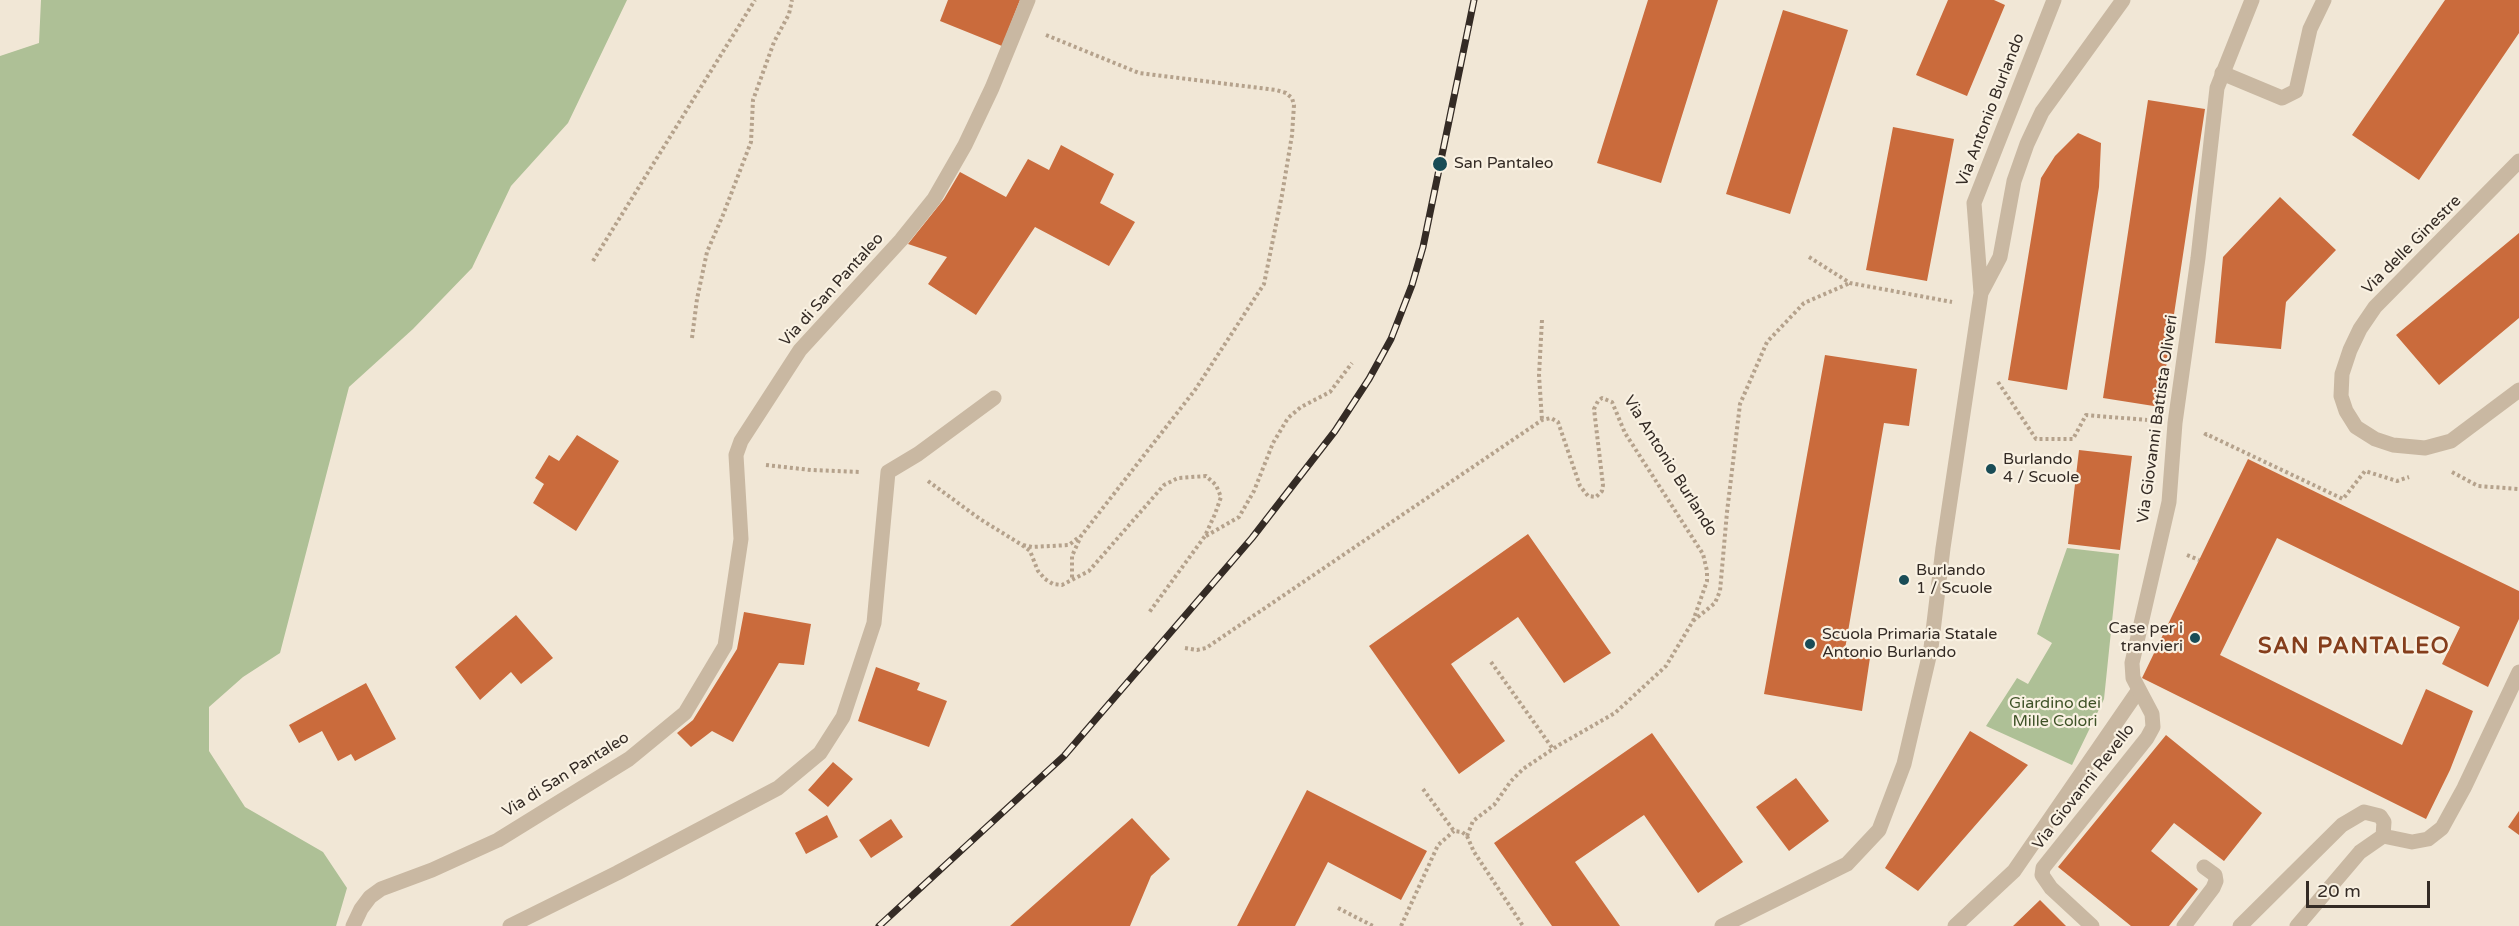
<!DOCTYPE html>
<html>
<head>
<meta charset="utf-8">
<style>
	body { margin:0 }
	#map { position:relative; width:2519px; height:926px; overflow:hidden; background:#f1e7d6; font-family:"Varela Round",sans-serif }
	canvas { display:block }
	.scale { position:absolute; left:2306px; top:881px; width:124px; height:27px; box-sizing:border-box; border:3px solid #342b25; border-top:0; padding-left:8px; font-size:18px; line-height:21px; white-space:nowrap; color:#342b25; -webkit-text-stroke:4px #f9f1e2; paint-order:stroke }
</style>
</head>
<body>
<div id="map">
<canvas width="2519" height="926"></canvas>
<div class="scale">20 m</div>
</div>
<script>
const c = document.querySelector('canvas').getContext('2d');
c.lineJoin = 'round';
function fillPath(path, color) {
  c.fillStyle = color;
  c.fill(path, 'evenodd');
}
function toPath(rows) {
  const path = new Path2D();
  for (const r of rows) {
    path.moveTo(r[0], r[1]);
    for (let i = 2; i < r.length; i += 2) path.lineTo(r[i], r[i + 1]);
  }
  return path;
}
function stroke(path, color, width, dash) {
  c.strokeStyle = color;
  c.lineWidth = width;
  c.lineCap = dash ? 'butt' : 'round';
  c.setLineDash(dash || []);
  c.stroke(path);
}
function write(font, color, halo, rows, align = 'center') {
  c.font = font + ' "Varela Round",sans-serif';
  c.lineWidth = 4.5;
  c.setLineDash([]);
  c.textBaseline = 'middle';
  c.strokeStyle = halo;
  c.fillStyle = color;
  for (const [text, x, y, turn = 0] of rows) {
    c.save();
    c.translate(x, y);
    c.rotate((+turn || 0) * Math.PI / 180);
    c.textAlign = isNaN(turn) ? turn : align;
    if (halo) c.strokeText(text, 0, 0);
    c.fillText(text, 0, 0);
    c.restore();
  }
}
fillPath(toPath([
	[41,0,627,0,568,123,511,186,472,268,413,329,349,387,280,653,243,677,209,707,209,751,245,807,323,852,347,888,336,926,0,926,0,56,39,43],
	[2067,548,2119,554,2104,699,2072,765,1986,726,2017,678,2028,684,2052,643,2037,634]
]), '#aec096');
fillPath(toPath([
	[948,0,1020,0,1002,46,940,21],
	[1648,0,1718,0,1661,183,1597,163],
	[1948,0,1994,0,2005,5,1967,96,1916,75],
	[2445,0,2519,0,2519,33,2419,180,2352,135],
	[1783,10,1848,30,1790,214,1726,194],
	[2148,100,2205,109,2160,407,2103,398],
	[1893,127,1954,139,1927,281,1866,270],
	[2078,133,2101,143,2099,187,2067,390,2008,380,2041,178,2055,156],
	[1061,145,1114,174,1100,203,1135,222,1109,266,1035,227,976,315,928,284,947,257,908,244,944,199,960,172,1006,197,1028,159,1049,170],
	[2280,197,2336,250,2286,302,2281,349,2215,343,2223,257],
	[2519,233,2519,318,2439,385,2396,335],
	[1825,355,1917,369,1909,426,1884,423,1845,649,1871,651,1862,711,1764,694],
	[577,435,619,461,576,531,533,503,544,484,535,478,549,455,559,461],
	[2079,450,2132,456,2120,550,2068,544],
	[2248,459,2519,591,2519,619,2488,687,2442,664,2460,627,2277,538,2220,655,2402,745,2426,689,2473,711,2450,770,2426,819,2142,678],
	[1528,534,1611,653,1564,683,1518,617,1451,664,1505,741,1459,774,1369,646],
	[744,612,811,624,804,665,779,663,733,742,712,731,691,747,677,733,693,720,737,649],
	[516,615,553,658,521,684,511,672,480,700,455,667],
	[876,667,920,683,917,690,947,701,929,747,858,721],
	[366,683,396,739,355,761,351,754,338,761,322,731,299,743,289,725],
	[1970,731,2028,765,1918,891,1885,868],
	[1652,733,1743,862,1698,893,1644,815,1575,862,1620,926,1552,926,1494,843],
	[2166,735,2262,813,2224,861,2174,823,2151,851,2198,889,2169,926,2131,926,2058,867],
	[833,762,853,779,828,807,808,790],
	[1796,778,1829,821,1789,851,1756,807],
	[1307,790,1427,851,1401,900,1328,862,1295,926,1237,926],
	[2519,811,2519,835,2508,827],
	[827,815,838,837,806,854,795,833],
	[1132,818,1170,859,1151,876,1130,926,1010,926],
	[891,819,903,837,871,858,859,840],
	[2040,900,2066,926,2013,926]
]), '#ca6b3c');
stroke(toPath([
	[1046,35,1139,73,1276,90,1286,93,1292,98,1294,105,1292,135,1282,195,1264,284,1195,390,1081,536,1072,556,1072,580],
	[1809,257,1850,283,1952,302],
	[593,261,755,0],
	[1542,320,1539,375,1542,420],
	[692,338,697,299,707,252,723,215,751,142,753,100,774,42,789,14,792,0],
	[1998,382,2036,439,2073,439,2086,415,2147,420],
	[2205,436,2206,434,2343,499,2365,471,2397,481,2409,477],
	[766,465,811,470,860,472],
	[2452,472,2478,486,2519,489],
	[928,481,980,519,1022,545,1030,551,1038,571,1045,579,1053,584,1062,585,1089,571,1164,485,1178,478,1206,476,1216,485,1221,497,1215,514,1205,536,1148,614],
	[1206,536,1239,517,1254,491,1273,443,1288,418,1301,407,1330,392,1352,363],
	[1023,545,1032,547,1069,545,1079,537],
	[2187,555,2199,560],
	[1693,621,1715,603,1720,591,1727,512,1740,404,1767,342,1804,303,1850,283],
	[1185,648,1197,650,1206,648,1542,420,1551,418,1558,422,1580,486,1588,496,1596,497,1602,491,1603,485,1594,409,1598,401,1602,398,1612,402,1625,433,1703,554,1707,571,1707,581,1693,621,1666,666,1615,713,1559,745,1523,769,1511,781,1494,805,1473,821,1467,836,1462,832,1454,831],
	[1491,662,1553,749],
	[1423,789,1454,831],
	[1467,836,1474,852,1523,926],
	[1338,908,1373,926],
	[1401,926,1438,845,1454,831]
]), '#b5a28c', 4, [3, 3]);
stroke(toPath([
	[2222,73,2282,98,2296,91,2310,29,2324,0],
	[510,926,617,873,778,788,820,753,843,717,874,623,888,472,918,454,994,398],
	[1955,926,2014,871,2138,691],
	[2184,926,2213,888,2216,881,2215,875,2204,867]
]), '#c9b8a2', 15);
stroke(toPath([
	[2519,161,2375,307,2360,329,2350,350,2342,374,2341,396,2346,411,2356,427,2375,439,2393,445,2425,448,2451,441,2519,390],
	[1981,293,2000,257,2014,181,2027,144,2042,112,2123,0],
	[2383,836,2412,842,2428,839,2442,828,2464,788,2519,672],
	[353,926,361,909,370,897,381,889,432,870,498,840,629,759,685,713,725,646,741,539,736,455,741,441,800,350,901,240,934,199,965,145,992,88,1028,0],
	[1722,926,1847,864,1879,830,1904,764,1931,648,1943,548,1981,293,1974,203,2054,0],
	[2092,926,2051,888,2042,875,2043,868,2147,738,2153,727,2152,714,2133,678,2132,663,2169,502,2175,423,2198,258,2217,88,2252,0],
	[2240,926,2342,825,2364,812,2380,816,2384,822,2383,836,2360,852,2297,926]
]), '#c9b8a2', 15);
const rail = toPath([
	[879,926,1064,756,1252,538,1335,431,1369,379,1391,339,1412,285,1423,247,1474,0]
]);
stroke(rail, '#342b25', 7);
stroke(rail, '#f9f1e2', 4.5, [14]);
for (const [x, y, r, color] of [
	[1440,164,8,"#194c56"],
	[1991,469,6,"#194c56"],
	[1904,580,6,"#194c56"],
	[2195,638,6,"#194c56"],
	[1810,644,6,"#194c56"]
]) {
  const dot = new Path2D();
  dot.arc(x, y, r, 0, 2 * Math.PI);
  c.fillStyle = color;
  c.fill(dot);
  stroke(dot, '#f9f1e2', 2);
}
write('16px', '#342b25', '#f9f1e2', [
	["Via Antonio Burlando",1991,110,-69],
	["Via delle Ginestre",2412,245,-45],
	["Via di San Pantaleo",832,290,-48],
	["Via Giovanni Battista Oliveri",2158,419,-82],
	["Via Antonio Burlando",1670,466,58],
	["Via di San Pantaleo",566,775,-32],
	["Via Giovanni Revello",2084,787,-52]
]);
write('16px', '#342b25', '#f9f1e2', [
	["San Pantaleo",1454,164],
	["Burlando",2003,460],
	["4 / Scuole",2003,478],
	["Burlando",1916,571],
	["1 / Scuole",1916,589],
	["Case per i",2183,629,"right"],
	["tranvieri",2183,647,"right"],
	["Scuola Primaria Statale",1822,635],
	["Antonio Burlando",1822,653]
], 'left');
write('16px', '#3f5328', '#f9f1e2', [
	["Giardino dei",2055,704],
	["Mille Colori",2055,722]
]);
c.letterSpacing = '1.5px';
write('bold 22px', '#853e1c', '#f9f1e2', [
	["SAN PANTALEO",2354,647]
]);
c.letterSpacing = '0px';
</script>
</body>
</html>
